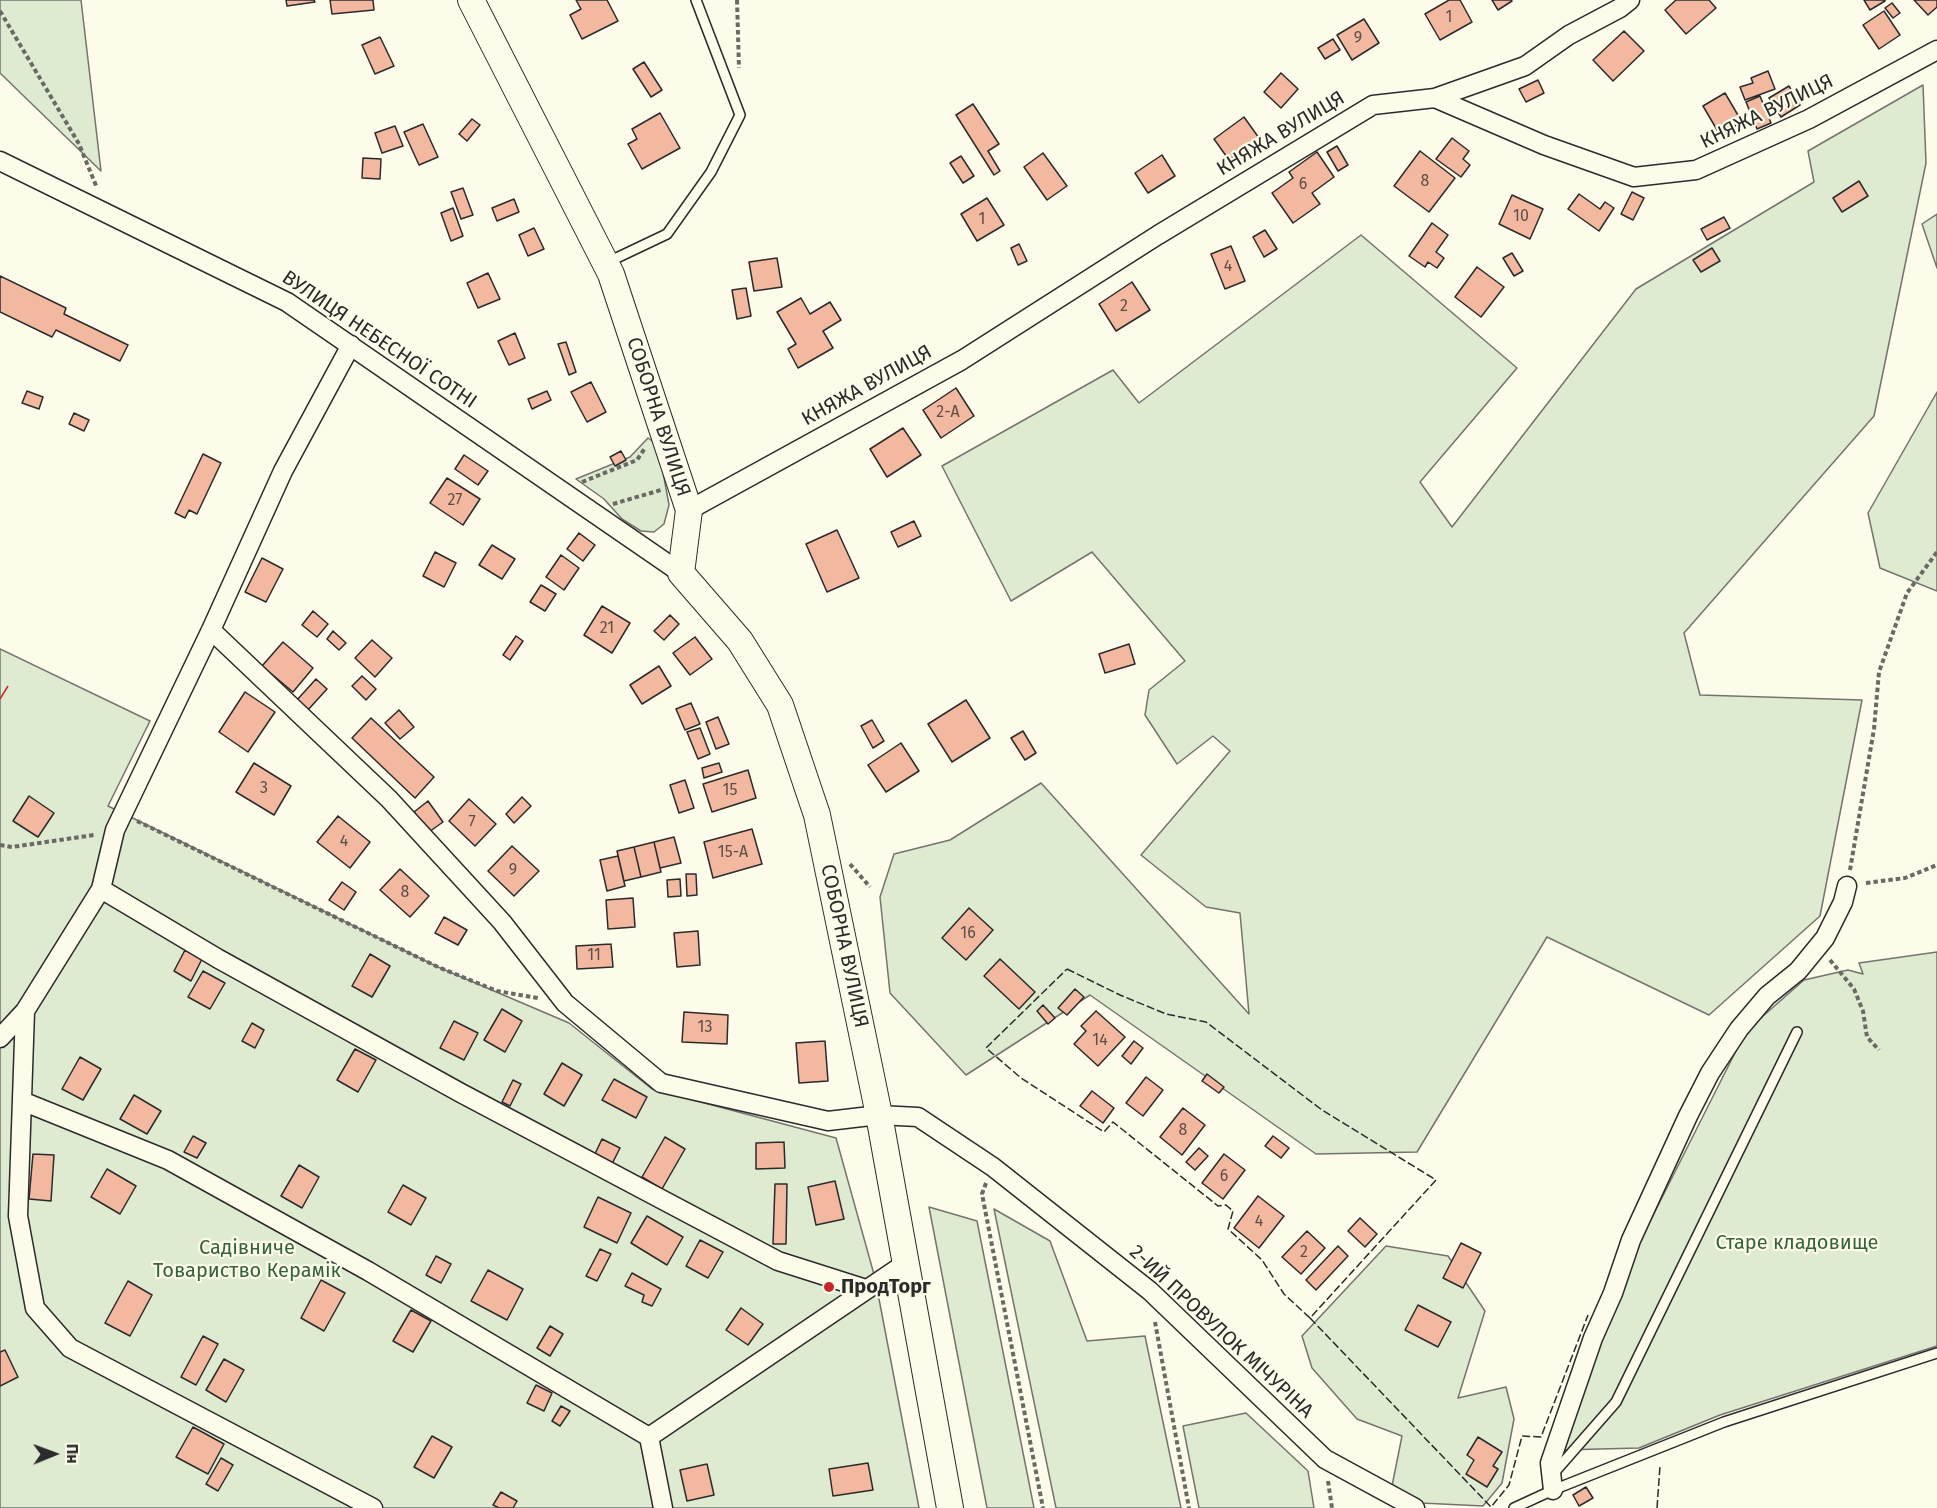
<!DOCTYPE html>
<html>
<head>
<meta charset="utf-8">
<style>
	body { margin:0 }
	#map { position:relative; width:1937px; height:1508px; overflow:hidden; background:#fdfbea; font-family:"Fira Sans",sans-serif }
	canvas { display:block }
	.north { position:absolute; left:24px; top:1424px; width:60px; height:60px; -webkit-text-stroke:4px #fdfbea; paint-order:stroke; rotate:89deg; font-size:16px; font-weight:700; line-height:24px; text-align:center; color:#2b2b2b }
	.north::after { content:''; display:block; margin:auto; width:21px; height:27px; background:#2b2b2b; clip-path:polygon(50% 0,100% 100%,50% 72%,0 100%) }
</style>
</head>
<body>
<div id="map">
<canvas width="1937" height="1508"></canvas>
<div class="north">Пн</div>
</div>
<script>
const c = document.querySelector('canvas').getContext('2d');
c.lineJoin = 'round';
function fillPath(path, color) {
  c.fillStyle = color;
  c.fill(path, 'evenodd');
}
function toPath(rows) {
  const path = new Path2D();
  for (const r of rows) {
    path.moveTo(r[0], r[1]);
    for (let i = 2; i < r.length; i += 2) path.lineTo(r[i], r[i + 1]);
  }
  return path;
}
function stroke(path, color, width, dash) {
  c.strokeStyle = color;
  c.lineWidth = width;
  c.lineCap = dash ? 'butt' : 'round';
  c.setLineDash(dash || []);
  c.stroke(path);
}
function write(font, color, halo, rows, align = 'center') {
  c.font = font + ' "Fira Sans",sans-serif';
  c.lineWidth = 4.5;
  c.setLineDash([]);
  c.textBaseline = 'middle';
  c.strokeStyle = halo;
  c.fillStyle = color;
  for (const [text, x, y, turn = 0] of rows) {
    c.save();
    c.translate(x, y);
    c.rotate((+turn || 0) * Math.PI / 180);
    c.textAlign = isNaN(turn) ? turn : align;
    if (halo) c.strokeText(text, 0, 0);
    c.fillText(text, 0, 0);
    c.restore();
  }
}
const green = toPath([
	[0,0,81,0,101,171,0,73,0,0],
	[1923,85,1926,163,1874,416,1684,633,1700,695,1862,700,1820,916,1709,1015,1547,937,1417,1152,1316,1154,1090,995,966,1075,890,993,880,897,894,854,950,840,1041,783,1249,1014,1240,913,1206,907,1141,855,1230,751,1213,736,1177,764,1145,715,1149,690,1185,661,1092,552,1011,601,942,466,1113,370,1139,403,1361,235,1517,368,1420,482,1452,527,1636,289,1814,182,1808,151,1923,85],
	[1937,214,1937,268,1922,224,1937,214],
	[1937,392,1937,591,1880,568,1868,513,1937,392],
	[648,438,658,445,669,505,664,524,654,532,641,531,622,519,604,499,576,479,630,457,648,438],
	[0,649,150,721,108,806,438,967,569,1023,652,1089,836,1138,875,1278,919,1508,0,1508,0,649],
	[1937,952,1937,1346,1720,1415,1639,1448,1561,1450,1632,1257,1746,1031,1804,980,1848,970,1863,974,1859,963,1937,952],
	[929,1207,977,1221,1034,1508,987,1508,929,1207],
	[994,1209,1050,1241,1087,1341,1145,1336,1181,1508,1056,1508,994,1209],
	[1386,1246,1448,1256,1485,1311,1458,1398,1506,1387,1514,1419,1502,1483,1483,1506,1421,1503,1392,1486,1402,1436,1357,1419,1312,1368,1302,1336,1386,1246],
	[1246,1413,1308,1471,1314,1508,1199,1508,1183,1426,1246,1413]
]);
fillPath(green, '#deebd1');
stroke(green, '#74746e', 1.5);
const building = toPath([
	[286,0,314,0,315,2,287,6,286,0],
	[330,0,373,0,374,10,332,14,330,0],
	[576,0,607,0,618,21,582,39,570,15,581,9,576,0],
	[1449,0,1460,0,1472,22,1440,40,1425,14,1449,0],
	[1492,0,1511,0,1512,1,1498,10,1492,0],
	[1676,0,1709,0,1716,8,1686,34,1665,10,1676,0],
	[1864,0,1885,0,1885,1,1870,10,1864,0],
	[1914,0,1937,0,1937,7,1928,15,1914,0],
	[1892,3,1900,13,1893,18,1885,8,1892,3],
	[1884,11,1900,35,1879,49,1863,25,1884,11],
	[1364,19,1379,43,1352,60,1337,35,1364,19],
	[1624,31,1644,51,1613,81,1593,60,1624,31],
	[380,37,394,66,375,74,362,45,380,37],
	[1333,39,1340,50,1325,59,1318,48,1333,39],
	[644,62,662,90,651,97,633,69,644,62],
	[1768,71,1775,89,1745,100,1740,87,1753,83,1751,78,1768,71],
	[1281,73,1298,89,1281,108,1264,92,1281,73],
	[1538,80,1544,93,1526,102,1519,89,1538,80],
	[1789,86,1800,105,1781,117,1769,98,1789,86],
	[1725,93,1742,122,1720,135,1703,106,1725,93],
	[1760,96,1771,123,1757,129,1746,102,1760,96],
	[973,104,999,144,988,151,1000,171,994,175,956,115,973,104],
	[660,113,680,148,642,169,628,144,637,139,632,129,660,113],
	[1244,117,1259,138,1229,160,1214,139,1244,117],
	[472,119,480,125,467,141,459,134,472,119],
	[423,124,438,157,419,165,404,132,423,124],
	[395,126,403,146,382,153,375,133,395,126],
	[1452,138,1469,151,1463,159,1470,165,1461,177,1436,159,1452,138],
	[1337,146,1348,165,1338,171,1327,152,1337,146],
	[1420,151,1455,178,1429,212,1394,186,1420,151],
	[1317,152,1334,177,1312,193,1320,204,1293,223,1272,193,1293,178,1289,172,1317,152],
	[1043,153,1067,186,1047,200,1024,167,1043,153],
	[1162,155,1175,176,1148,193,1135,173,1162,155],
	[961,156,974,176,963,183,950,163,961,156],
	[363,158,381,159,380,179,362,178,363,158],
	[1859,181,1868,196,1842,212,1833,198,1859,181],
	[463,188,473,215,461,219,451,192,463,188],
	[1632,192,1644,198,1633,220,1621,214,1632,192],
	[1579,194,1600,209,1605,202,1614,208,1599,231,1568,209,1579,194],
	[1512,195,1543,209,1530,239,1499,224,1512,195],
	[987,198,1004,225,977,241,961,214,987,198],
	[514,199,519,212,497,221,492,208,514,199],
	[453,208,463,236,451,241,441,213,453,208],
	[1724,217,1730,228,1707,240,1701,229,1724,217],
	[1432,223,1448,235,1436,252,1444,258,1437,268,1428,262,1425,267,1409,256,1432,223],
	[534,228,544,249,528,256,519,235,534,228],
	[1265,230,1277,249,1264,257,1253,237,1265,230],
	[1019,244,1027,261,1018,265,1011,248,1019,244],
	[1231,246,1245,281,1225,289,1211,254,1231,246],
	[1712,248,1720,261,1701,272,1693,260,1712,248],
	[1512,253,1523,271,1514,276,1503,258,1512,253],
	[777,258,782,287,754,291,749,262,777,258],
	[1477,267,1504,287,1481,317,1455,297,1477,267],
	[488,273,500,299,478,308,467,283,488,273],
	[0,276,66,308,64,314,128,345,120,361,56,330,52,337,0,312,0,276],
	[1132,282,1150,310,1116,331,1099,304,1132,282],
	[746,288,751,316,737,319,732,290,746,288],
	[801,298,810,314,830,302,841,320,823,331,833,348,798,368,788,349,796,344,777,312,801,298],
	[515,333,525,358,509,365,498,341,515,333],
	[566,342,576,372,569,375,558,344,566,342],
	[591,382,606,412,587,422,571,392,591,382],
	[956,388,974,416,941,438,923,410,956,388],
	[27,391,43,397,39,409,22,403,27,391],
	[547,391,551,400,532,409,528,399,547,391],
	[74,413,89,420,84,431,69,424,74,413],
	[903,428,921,455,887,477,870,449,903,428],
	[621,451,626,460,615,466,610,457,621,451],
	[203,454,221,463,197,514,189,510,185,518,175,513,203,454],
	[464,455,488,471,478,485,455,469,464,455],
	[447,478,480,499,463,525,430,503,447,478],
	[914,521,921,536,898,547,891,532,914,521],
	[837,530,859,578,827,592,806,544,837,530],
	[579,533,595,545,583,561,567,549,579,533],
	[492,545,515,559,502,579,479,565,492,545],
	[435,552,456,563,444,587,423,576,435,552],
	[561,555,579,568,564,590,546,577,561,555],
	[262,558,283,569,266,602,245,592,262,558],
	[541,585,556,594,545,611,530,602,541,585],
	[602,606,630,623,612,653,584,635,602,606],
	[313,611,328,624,317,637,302,625,313,611],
	[670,615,679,624,664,640,654,631,670,615],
	[333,631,346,643,339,650,327,639,333,631],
	[516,636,523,641,510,660,503,655,516,636],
	[695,637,712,659,690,675,673,653,695,637],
	[372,640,392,658,375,677,355,658,372,640],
	[283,642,313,668,293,692,262,666,283,642],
	[1129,644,1135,664,1105,673,1099,654,1129,644],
	[659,666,671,686,642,704,630,685,659,666],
	[362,676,376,689,366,700,352,686,362,676],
	[316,679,327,689,307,711,296,701,316,679],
	[245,692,275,712,248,752,219,732,245,692],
	[966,700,990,738,952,762,928,724,966,700],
	[691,703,700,724,685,730,676,709,691,703],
	[399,710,414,727,400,739,385,723,399,710],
	[718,717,729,744,716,749,706,722,718,717],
	[371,718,434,777,415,798,352,738,371,718],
	[872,720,884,741,873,748,861,726,872,720],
	[700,728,710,754,698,759,687,732,700,728],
	[1023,731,1036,753,1025,760,1011,738,1023,731],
	[901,743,919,771,886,792,868,765,901,743],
	[254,763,291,786,274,815,236,792,254,763],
	[719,763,722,772,704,778,702,768,719,763],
	[748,770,756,798,712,812,703,784,748,770],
	[685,780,694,808,679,813,670,785,685,780],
	[29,796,54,813,38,837,13,821,29,796],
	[522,797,531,806,514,823,506,814,522,797],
	[469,799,496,824,475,846,449,821,469,799],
	[428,801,443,822,429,832,414,812,428,801],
	[338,816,370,842,350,868,317,842,338,816],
	[752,829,762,864,713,878,704,842,752,829],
	[674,837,681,863,660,868,654,842,674,837],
	[654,842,661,872,641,877,634,847,654,842],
	[512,846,539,871,514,896,488,871,512,846],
	[634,847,641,877,624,881,617,851,634,847],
	[618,856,625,886,607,891,600,860,618,856],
	[400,869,429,896,410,917,380,890,400,869],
	[686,874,696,874,697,895,687,896,686,874],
	[680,879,681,896,668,897,667,880,680,879],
	[342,882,356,892,344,910,329,900,342,882],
	[633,898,635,927,608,929,606,900,633,898],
	[969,908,993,930,966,960,942,938,969,908],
	[444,917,467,930,458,945,435,933,444,917],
	[698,931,700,965,677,967,674,933,698,931],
	[611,944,613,967,577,969,576,946,611,944],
	[185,950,202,959,191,981,174,971,185,950],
	[370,954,390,966,372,997,352,986,370,954],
	[1000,959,1035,992,1019,1009,984,976,1000,959],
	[203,971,225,983,210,1009,188,997,203,971],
	[1075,989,1084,997,1067,1015,1058,1008,1075,989],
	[1043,1005,1055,1018,1048,1024,1037,1011,1043,1005],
	[502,1009,522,1021,505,1052,484,1040,502,1009],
	[1096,1011,1125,1037,1098,1066,1074,1044,1086,1031,1081,1026,1096,1011],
	[684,1012,728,1015,727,1044,682,1042,684,1012],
	[454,1021,478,1033,464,1060,440,1048,454,1021],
	[252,1023,264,1030,255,1048,242,1041,252,1023],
	[825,1041,828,1081,799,1083,796,1043,825,1041],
	[1134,1041,1143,1048,1131,1064,1122,1056,1134,1041],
	[355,1049,376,1060,358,1092,337,1080,355,1049],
	[80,1057,101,1069,83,1100,62,1089,80,1057],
	[562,1063,582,1075,564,1106,544,1094,562,1063],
	[1207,1074,1224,1087,1219,1093,1202,1081,1207,1074],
	[1146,1077,1163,1090,1143,1116,1126,1103,1146,1077],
	[614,1079,647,1097,636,1118,602,1100,614,1079],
	[513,1080,521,1084,510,1106,502,1102,513,1080],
	[1092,1091,1114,1108,1103,1123,1080,1106,1092,1091],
	[134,1095,161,1111,147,1134,120,1119,134,1095],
	[1183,1108,1205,1125,1182,1155,1160,1137,1183,1108],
	[193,1136,206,1143,197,1158,184,1152,193,1136],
	[1273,1136,1289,1148,1281,1158,1265,1146,1273,1136],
	[665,1137,685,1149,662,1189,642,1177,665,1137],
	[602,1139,620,1148,612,1164,594,1156,602,1139],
	[784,1142,785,1168,756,1169,756,1143,784,1142],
	[1199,1148,1208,1156,1195,1170,1186,1162,1199,1148],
	[33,1154,54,1155,51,1201,29,1199,33,1154],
	[1224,1154,1245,1170,1223,1199,1202,1183,1224,1154],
	[299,1165,319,1177,302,1208,281,1196,299,1165],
	[107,1169,136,1186,120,1214,91,1197,107,1169],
	[835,1181,844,1219,816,1225,808,1187,835,1181],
	[775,1184,787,1184,786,1244,773,1244,775,1184],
	[403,1185,426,1198,411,1225,388,1212,403,1185],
	[1258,1196,1284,1216,1259,1248,1234,1228,1258,1196],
	[598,1197,631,1213,617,1243,584,1227,598,1197],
	[647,1216,683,1237,667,1265,631,1243,647,1216],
	[1360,1218,1377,1234,1365,1247,1348,1231,1360,1218],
	[1307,1231,1325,1248,1301,1274,1282,1257,1307,1231],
	[700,1240,723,1252,708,1278,686,1266,700,1240],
	[1461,1243,1481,1253,1463,1288,1443,1278,1461,1243],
	[1338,1246,1348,1256,1316,1290,1306,1280,1338,1246],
	[600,1249,611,1254,597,1281,586,1276,600,1249],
	[436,1256,451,1264,441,1283,426,1275,436,1256],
	[488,1270,523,1289,507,1320,471,1301,488,1270],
	[632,1273,661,1289,652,1306,642,1302,644,1295,625,1286,632,1273],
	[321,1280,345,1293,324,1331,301,1318,321,1280],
	[128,1281,152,1295,130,1336,105,1323,128,1281],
	[1418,1305,1451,1322,1438,1347,1405,1330,1418,1305],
	[741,1308,763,1324,748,1345,726,1330,741,1308],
	[411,1310,431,1321,413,1352,393,1341,411,1310],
	[550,1326,563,1334,550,1356,537,1348,550,1326],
	[203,1336,218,1344,196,1385,181,1377,203,1336],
	[5,1350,18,1377,0,1386,0,1352,5,1350],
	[224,1359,244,1370,226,1402,206,1390,224,1359],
	[536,1385,552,1393,544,1411,527,1403,536,1385],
	[561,1406,570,1411,560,1426,552,1421,561,1406],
	[193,1427,224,1444,208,1474,176,1457,193,1427],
	[432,1436,452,1447,434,1478,414,1467,432,1436],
	[1478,1437,1502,1452,1493,1466,1498,1469,1487,1487,1466,1474,1474,1460,1467,1455,1478,1437],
	[221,1458,233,1465,218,1491,206,1484,221,1458],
	[868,1463,873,1490,833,1496,829,1469,868,1463],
	[707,1464,714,1495,687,1501,680,1470,707,1464],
	[1586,1487,1593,1498,1579,1506,1573,1495,1586,1487],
	[501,1492,517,1501,513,1508,499,1508,493,1505,501,1492]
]);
fillPath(building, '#f2b8a0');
stroke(building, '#2b2b2b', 1.5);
const lane = toPath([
	[606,263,667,234,711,172,740,115,696,0],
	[1553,1474,1616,1402,1797,1032],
	[1514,1508,1553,1490,1724,1422,1937,1353]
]);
const street = toPath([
	[1435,98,1525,66,1569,35,1620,8,1630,0],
	[0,161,287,302,681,573],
	[351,345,283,471,211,630,115,830,101,889,25,1011,18,1216,35,1308,70,1348,373,1508],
	[689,510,962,360,1158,235,1373,105,1435,98,1544,145,1634,177,1696,170,1809,119,1937,50],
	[211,630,389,799,502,922,565,1003,661,1083,828,1121,879,1115,918,1117,993,1167,1150,1291,1325,1459,1415,1508],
	[101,889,217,958,461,1093,778,1261,866,1289],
	[0,1038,25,1011],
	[22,1101,168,1160,368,1271,649,1437],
	[1553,1490,1550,1463,1593,1338,1613,1293,1631,1240,1688,1116,1710,1073,1739,1029,1767,996,1798,971,1825,938,1843,902,1847,886],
	[663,1508,649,1437,906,1263]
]);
const secondary = toPath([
	[471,0,611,274,689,510,681,573,740,641,780,705,817,815,879,1115,950,1508]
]);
stroke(lane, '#2b2b2b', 12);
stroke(street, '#2b2b2b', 21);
stroke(secondary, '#2b2b2b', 28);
stroke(toPath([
	[737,0,739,68],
	[0,11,79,144,97,188],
	[582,482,637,460,645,448],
	[613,504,661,490],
	[137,821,438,967,497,991,538,998],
	[0,845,12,847,94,835],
	[850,864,870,887],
	[1850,870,1874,729,1879,672,1907,593,1937,552],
	[1866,883,1905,878,1937,865],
	[1830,960,1854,989,1863,1011,1867,1037,1879,1050],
	[986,1183,982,1194,1043,1508],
	[1155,1322,1189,1508],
	[1328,1481,1332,1508]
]), '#6a6964', 4, [4.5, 3]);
stroke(lane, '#fdfbea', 9);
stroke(street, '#fdfbea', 18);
stroke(secondary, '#fdfbea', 26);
stroke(toPath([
	[1067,969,1120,995,1166,1014,1206,1022,1322,1110,1436,1180,1310,1318,1284,1294,1262,1260,1228,1229,1233,1211,1226,1205,1218,1206,1113,1122,1104,1132,1021,1078,986,1048,1067,969],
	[1310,1318,1491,1507,1509,1485,1522,1436,1541,1437,1588,1315],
	[1657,1508,1660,1466]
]), '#2b2b2b', 1.5, [8, 3]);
stroke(toPath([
	[0,699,8,686]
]), '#c62828', 1.5, [21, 4.5, 3, 4.5]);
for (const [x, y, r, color] of [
	[829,1287,6,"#c62828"]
]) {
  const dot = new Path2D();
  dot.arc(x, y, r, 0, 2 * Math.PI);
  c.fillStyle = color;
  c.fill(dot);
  stroke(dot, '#fdfbea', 2);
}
write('16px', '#5d4e48', null, [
	["1",1449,18],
	["9",1358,39],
	["8",1425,182],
	["6",1303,185],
	["10",1521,217],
	["1",982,220],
	["4",1228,267],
	["2",1124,307],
	["2-А",948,413],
	["27",455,501],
	["21",607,629],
	["3",264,789],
	["15",730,791],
	["7",472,823],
	["4",344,842],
	["15-А",733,853],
	["9",513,871],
	["8",405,893],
	["16",968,934],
	["11",594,956],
	["13",705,1028],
	["14",1100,1041],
	["8",1183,1131],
	["6",1224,1177],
	["4",1259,1222],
	["2",1304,1253]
]);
write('20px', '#2b2b2b', '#fdfbea', [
	["КНЯЖА ВУЛИЦЯ",1767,112,-26],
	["КНЯЖА ВУЛИЦЯ",1281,134,-31],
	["ВУЛИЦЯ НЕБЕСНОЇ СОТНІ",379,340,34],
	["КНЯЖА ВУЛИЦЯ",867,386,-29],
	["СОБОРНА ВУЛИЦЯ",658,417,72],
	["СОБОРНА ВУЛИЦЯ",844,946,78],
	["2-ИЙ ПРОВУЛОК МІЧУРІНА",1221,1332,43]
]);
write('20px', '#34623c', '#fdfbea', [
	["Старе кладовище",1797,1243],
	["Садівниче",247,1248],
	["Товариство Керамік",247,1271]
]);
write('bold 20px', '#2b2b2b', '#fdfbea', [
	["ПродТорг",841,1287]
], 'left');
</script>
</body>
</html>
